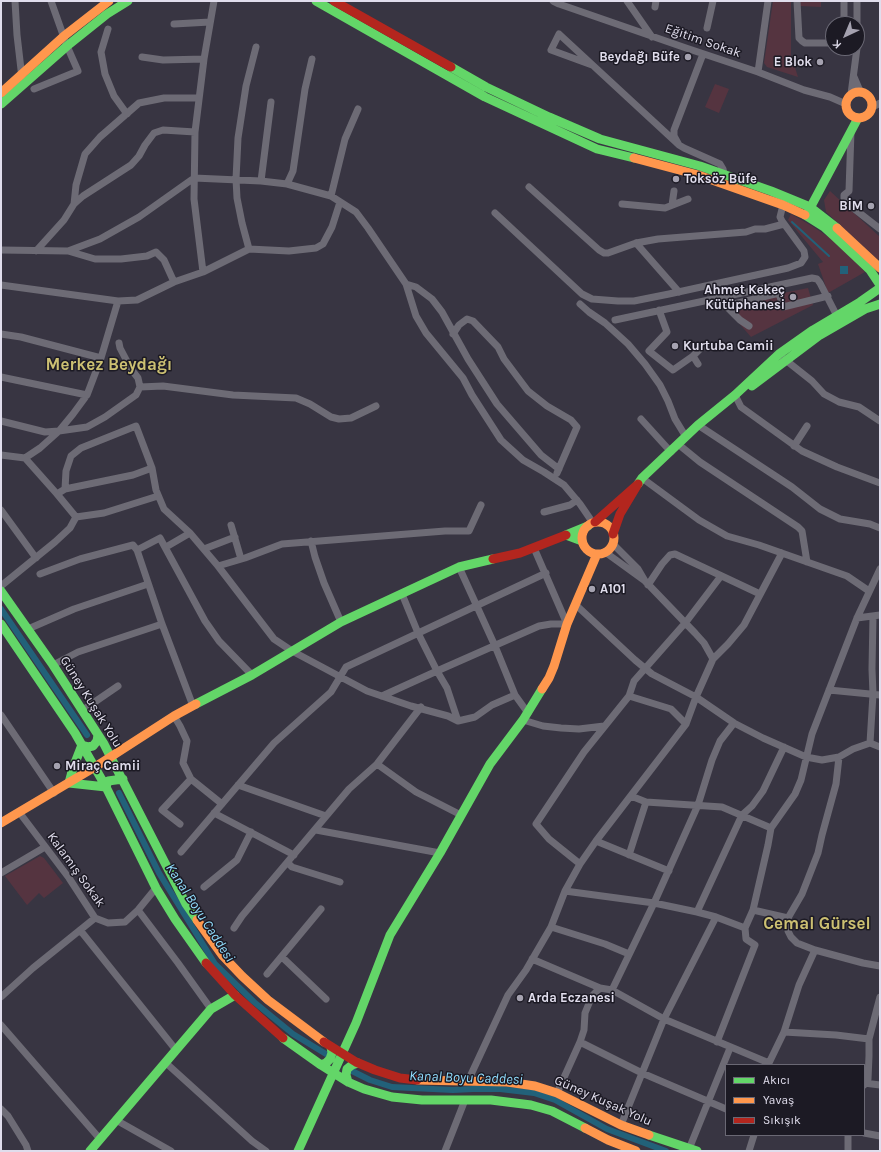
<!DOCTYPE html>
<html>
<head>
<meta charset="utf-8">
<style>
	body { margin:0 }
	#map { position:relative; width:881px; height:1152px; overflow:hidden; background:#383542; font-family:Karla,sans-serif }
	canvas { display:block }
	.frame { position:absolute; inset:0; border:2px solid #e0ddec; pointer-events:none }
	.legend { position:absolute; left:725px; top:1064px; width:140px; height:72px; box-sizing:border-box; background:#1c1a24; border:1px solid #6a6874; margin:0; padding:5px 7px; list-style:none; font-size:12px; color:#e0ddec }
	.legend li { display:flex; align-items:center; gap:8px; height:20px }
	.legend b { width:20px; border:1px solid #6a6874 }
	.north { position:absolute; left:825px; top:16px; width:40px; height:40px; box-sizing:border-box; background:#1c1a24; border:1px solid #6a6874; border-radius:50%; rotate:224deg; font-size:11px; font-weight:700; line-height:16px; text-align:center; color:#e0ddec }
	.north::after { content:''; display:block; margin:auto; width:14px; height:18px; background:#a5a2b0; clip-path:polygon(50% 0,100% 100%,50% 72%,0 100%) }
</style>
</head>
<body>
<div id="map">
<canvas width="881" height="1152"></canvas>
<div class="frame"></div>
<ul class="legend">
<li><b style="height:5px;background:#63d668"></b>Akıcı</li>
<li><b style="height:5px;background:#ff974d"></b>Yavaş</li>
<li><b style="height:5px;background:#b3261e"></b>Sıkışık</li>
</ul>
<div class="north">K</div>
</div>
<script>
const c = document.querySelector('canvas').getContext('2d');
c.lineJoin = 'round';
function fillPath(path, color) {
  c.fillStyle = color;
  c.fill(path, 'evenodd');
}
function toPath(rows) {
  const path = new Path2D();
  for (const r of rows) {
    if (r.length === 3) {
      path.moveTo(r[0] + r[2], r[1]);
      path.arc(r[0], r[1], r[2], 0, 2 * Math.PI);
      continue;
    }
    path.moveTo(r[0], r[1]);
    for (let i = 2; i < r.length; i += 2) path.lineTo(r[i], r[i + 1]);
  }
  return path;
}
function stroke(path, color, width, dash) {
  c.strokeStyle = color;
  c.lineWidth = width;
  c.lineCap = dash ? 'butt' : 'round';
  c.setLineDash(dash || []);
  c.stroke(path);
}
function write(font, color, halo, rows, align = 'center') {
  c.font = font + ' Karla,sans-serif';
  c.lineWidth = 3;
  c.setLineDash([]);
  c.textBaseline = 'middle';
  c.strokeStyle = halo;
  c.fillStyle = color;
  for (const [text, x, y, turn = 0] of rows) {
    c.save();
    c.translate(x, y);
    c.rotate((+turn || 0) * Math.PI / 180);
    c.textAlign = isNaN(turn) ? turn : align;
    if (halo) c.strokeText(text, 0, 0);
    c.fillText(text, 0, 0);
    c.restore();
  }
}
fillPath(toPath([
	[773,1,791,1,791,55,798,77,767,67,764,63],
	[800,1,821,1,821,7,800,6],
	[715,84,729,89,719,113,705,107],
	[830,191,880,237,880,257,878,260,826,212,824,200],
	[791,214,812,226,836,242,865,272,828,293,818,264,823,262,788,220],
	[808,288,813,305,751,337,723,305],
	[40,856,44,858,63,883,44,898,39,893,27,905,5,876]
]), '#553440');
fillPath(toPath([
	[840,266,848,266,848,274,840,274]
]), '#226179');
stroke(toPath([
	[792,222,829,256]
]), '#226179', 2);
stroke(toPath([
	[1,609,87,735],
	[119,793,159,873,215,964,254,1002,293,1034,326,1054],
	[352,1071,370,1080,392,1087,453,1090,473,1089,500,1089,534,1093,555,1100,607,1129,666,1151]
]), '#226179', 6);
stroke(toPath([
	[15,1,17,35,22,78],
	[553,1,559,4,686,48,758,72,804,90,830,97,846,104],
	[627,1,652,37],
	[797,1,799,38,802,41,805,43,833,43],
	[844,1,844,24],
	[857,1,857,45],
	[655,7,656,1],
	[174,24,210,22],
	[707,28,713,1],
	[108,29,101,52,105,74,114,96,127,114],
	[703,54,674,130,674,136,679,145,684,148,720,164,723,169,724,174],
	[142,57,163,60,204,59],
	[592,65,551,50,559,34,679,145],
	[758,72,768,1],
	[854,77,860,91],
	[34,89,78,71,67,46,51,1],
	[851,94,857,48],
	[873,107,880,103],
	[851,131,849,191,844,195,844,198,848,204,880,229],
	[261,181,271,102],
	[287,184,293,171,305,89,312,59],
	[529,187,599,250,604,253,608,253,636,243,658,239,746,232,755,229,765,229,784,224],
	[331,196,345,139,358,109],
	[74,204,83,196,131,165,139,156,145,145,154,133,163,130,195,132],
	[622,204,665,208,688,199],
	[672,205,674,191],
	[495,213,582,294,592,299,618,301,634,301,669,294,788,268,801,263,805,257,804,251,782,221,780,217,783,205],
	[636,243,679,292],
	[249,249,242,223,237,198,236,179,238,138,246,86,256,47],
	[1,250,68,251,100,239,139,217,194,178,261,181,287,184,331,196,356,212,368,228,406,284,416,316,426,333,463,378,472,395,501,440,523,460,544,472,564,485,580,504,593,523],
	[36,251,64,220,74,204,76,185,85,154,100,137,139,103,164,98,198,98],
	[68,251,95,259,121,259,147,256,156,252,164,260,174,282],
	[203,272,194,199,195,132,204,59,214,1],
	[406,284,416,287,432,299,442,312,468,359,497,404,541,455,559,469],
	[1,285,118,301],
	[777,286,783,307,828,296],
	[708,300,726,306,740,320,749,326],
	[580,304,589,312,605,323,628,344,645,364,660,385,668,401,675,419,686,437],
	[726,306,779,293],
	[659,310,667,332,649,351,673,370,693,356,698,364],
	[615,320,812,278,817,279,820,283,839,320],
	[1,334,21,337,101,358],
	[453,334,459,325,467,319,473,321,498,347,504,359,528,391,547,406,571,420,577,427,557,473],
	[693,356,701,348],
	[783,358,812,381,824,394,839,402,859,407,880,421],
	[1,377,87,395,101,358,118,301,137,300,174,282,203,272,249,249,289,251,316,248,323,244,332,227,340,202],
	[140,387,163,386,233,395,296,398,310,404,331,417,339,419,351,418,376,406],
	[735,395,741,407,802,451,837,467,880,483],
	[641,419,671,452],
	[1,421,45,432,59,431,87,427,105,417,136,395,140,387,138,378,131,369,120,348,119,343],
	[698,425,792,487,820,509,840,519,870,524,880,528],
	[678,444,700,462,798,527,802,531,807,562],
	[794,446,807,426],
	[1,455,25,458,40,448,59,431,73,414,87,395],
	[25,458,57,494,65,489,133,475,152,468],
	[642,478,699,520,727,536,759,545,847,576,869,591],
	[65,489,66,471,71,456,81,448,136,426,152,468,156,490,164,509,190,533,218,566,274,639,292,651,367,691,411,706,448,716,458,721,475,717,492,705,515,695],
	[1,510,36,558],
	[544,512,570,505,577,500],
	[76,517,104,513,158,496],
	[231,525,241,559],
	[311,541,315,557,324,583,341,622],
	[166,547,190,533],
	[204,549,235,537],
	[137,550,160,538,205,621,219,641,252,675],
	[605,552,645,581,638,569,613,544],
	[218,566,245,558,282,544,445,531,469,531,481,505],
	[459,567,495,646,515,695,528,713],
	[40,574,80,559,133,545,137,550,162,624,193,706],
	[645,581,695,633,704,643,713,659],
	[648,585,662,564,670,555,675,554,760,594],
	[1,586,55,542,70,528,76,517,57,494],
	[402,594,418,633,437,671,447,688,458,721],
	[576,605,635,660,652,674,696,697,734,723,763,738,806,757,822,760,839,757,853,749,870,743,880,747],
	[857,618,880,615],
	[28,629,74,609,148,584],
	[53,665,78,652,162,624],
	[829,690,880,695],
	[382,696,437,671,539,626,551,624,567,624,534,548],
	[629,696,671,709,686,724],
	[83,710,118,686],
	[1,715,54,793],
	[174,716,180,726,187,741,183,763,191,779,222,804],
	[523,720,543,726,561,728,579,729,604,726],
	[870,743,873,694,872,669,873,616],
	[377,764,416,792,461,815],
	[238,785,326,816],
	[631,796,646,802,722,807,771,828],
	[19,812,69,878,95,918,108,923,125,922,138,910,156,888],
	[214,813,294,855],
	[180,824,162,810,191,779],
	[316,830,440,853],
	[596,841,669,871],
	[181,852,274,743,331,692,346,667,546,573],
	[629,855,646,802],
	[288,863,292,867,340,882],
	[580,864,549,839,536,824,584,752,629,696,634,681,686,622,721,576],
	[1,873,45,847],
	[204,887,237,860,251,832],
	[565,891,654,903,697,912,716,917,745,928],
	[138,910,178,963,211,1009],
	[753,910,788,918,802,894,818,853,822,835,836,784,839,757],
	[697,912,742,815,752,806,763,791,784,747],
	[788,918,788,931,791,937,797,943,815,950,863,963,880,966],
	[551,927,605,944,629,954],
	[234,928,242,916,349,789,377,764,421,707],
	[80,930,176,1050],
	[282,957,326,999],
	[532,959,600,988,612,990,664,1019,769,1063],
	[267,974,321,909],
	[612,990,654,903,698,805,712,760,720,741,734,723],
	[1,997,33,968,95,918],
	[1,1025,100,1139],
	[784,1032,836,1035,869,1039],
	[580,1042,642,1073,726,1109],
	[717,1042,755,945,746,939,745,928,753,910,768,845,771,828,795,794,801,780,812,734,857,618,880,569],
	[166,1063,252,1141,266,1151],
	[768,1065,784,1032,799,985,815,950],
	[468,1081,508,995,526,970,551,927,565,891,580,864,596,841,686,724,696,697,713,659,728,644,744,625,782,553],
	[864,1083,880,1085],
	[864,1085,868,1079,869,1056,869,1039,880,997],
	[557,1093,580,1042,584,1030,585,1013,592,996,600,988],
	[1,1109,8,1116,26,1145,28,1151],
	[116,1120,171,1151],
	[621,1125,664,1019,716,917],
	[864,1133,880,1136],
	[848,1135,848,1151],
	[689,1149,730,1048],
	[445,1151,465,1100],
	[749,1151,754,1135]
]), '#6d6b75', 7);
stroke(toPath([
	[316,1,485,97,597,149,634,158],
	[451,67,486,87,549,117,600,139,700,166,771,191,810,207,837,228],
	[1,104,67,46,107,14,128,1],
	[808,212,858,118],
	[805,215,824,227,835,237,870,270,880,285],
	[752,386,820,335,865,309,880,304],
	[638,484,642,478,698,425,735,395,779,354,813,330,860,302,880,288],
	[582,541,566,535,588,526],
	[1,591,53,665,104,744,186,904,197,920],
	[1,624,75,733,106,787,156,888,175,919,206,963],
	[196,704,252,675,341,622,459,567,493,559],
	[98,735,97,741,93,746,88,747,82,745,73,768,69,783,106,787,108,781,123,779],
	[283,1038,321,1065,348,1082,364,1089,392,1097,422,1100,491,1100,531,1105,552,1111,585,1128],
	[321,1065,326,1063,330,1059,332,1053,331,1047],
	[348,1082,346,1075,347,1069,352,1065,358,1063],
	[649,1135,697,1151],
	[90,1151,211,1009,235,995],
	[298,1151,356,1023,390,935,440,853,490,764,523,720,542,689]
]), '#63d668', 9);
stroke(toPath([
	[859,105,13],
	[1,93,64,36,109,1],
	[634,158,698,175,783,205,805,215],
	[837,228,880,268],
	[598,538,16],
	[542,689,549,678,554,666,567,624,597,554],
	[1,823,95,767,174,716,196,704],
	[197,920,223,956,242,976,268,1000,324,1042],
	[417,1080,507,1082,535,1086,557,1093,621,1125,649,1135],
	[585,1128,608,1140,636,1151]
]), '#ff974d', 9);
stroke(toPath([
	[334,1,451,67],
	[595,522,638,484,620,514,613,534],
	[493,559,520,553,566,535],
	[206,963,235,995,283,1038],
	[324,1042,356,1062,375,1070,400,1078,417,1080]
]), '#b3261e', 9);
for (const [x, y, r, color] of [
	[688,57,4,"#a5a2b0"],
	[820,62,4,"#a5a2b0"],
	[676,179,4,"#a5a2b0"],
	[871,206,4,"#a5a2b0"],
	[793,297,4,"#a5a2b0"],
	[675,346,4,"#a5a2b0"],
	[592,589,4,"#a5a2b0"],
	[57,766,4,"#a5a2b0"],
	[520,998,4,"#a5a2b0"]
]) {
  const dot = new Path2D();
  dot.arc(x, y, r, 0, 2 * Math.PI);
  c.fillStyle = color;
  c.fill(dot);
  stroke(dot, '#1c1a24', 1.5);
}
write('13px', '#e0ddec', '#1c1a24', [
	["Eğitim Sokak",703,41,19],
	["Güney Kuşak Yolu",91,702,58],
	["Kalamış Sokak",76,870,54],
	["Güney Kuşak Yolu",603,1101,24]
]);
write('bold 13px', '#e0ddec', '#1c1a24', [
	["Beydağı Büfe",680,57,"right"],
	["E Blok",812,62,"right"],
	["Toksöz Büfe",684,179],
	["BİM",863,206,"right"],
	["Ahmet Kekeç",785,290,"right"],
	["Kütüphanesi",785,305,"right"],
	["Kurtuba Camii",683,346],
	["A101",600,589],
	["Miraç Camii",65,766],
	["Arda Eczanesi",528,998]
], 'left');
write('italic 14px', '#91ddfd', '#1c1a24', [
	["Kanal Boyu Caddesi",200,913,57],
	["Kanal Boyu Caddesi",466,1078,2]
]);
write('bold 17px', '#ccc072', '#1c1a24', [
	["Merkez Beydağı",109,365],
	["Cemal Gürsel",817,924]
]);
</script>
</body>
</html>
